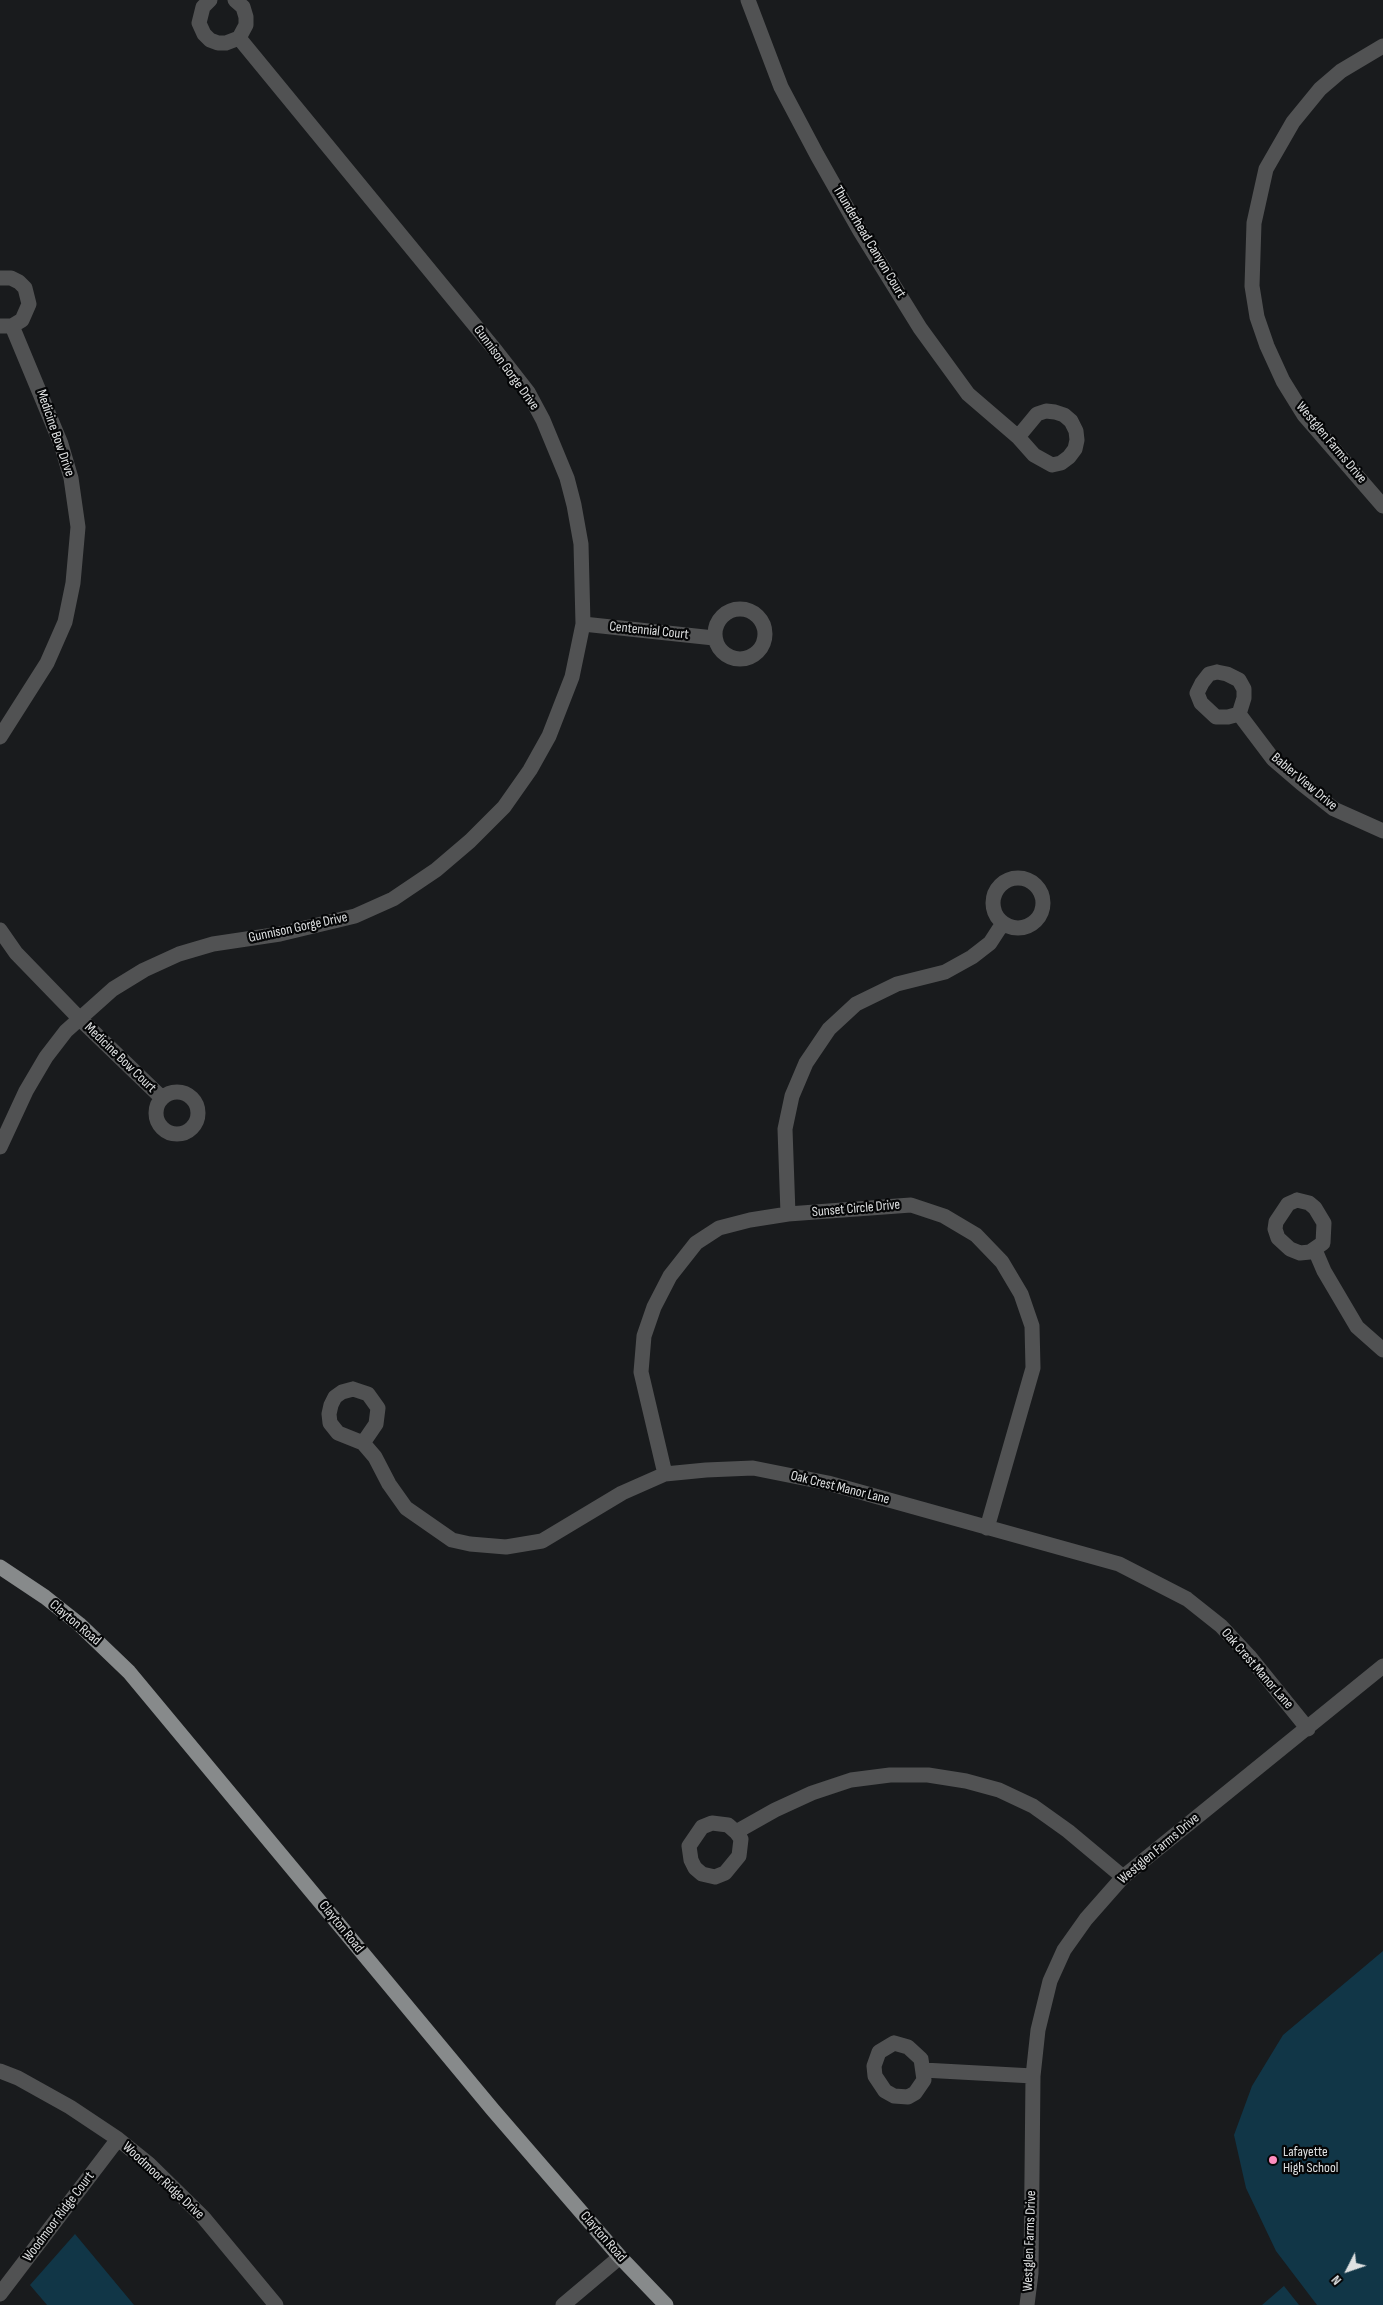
<!DOCTYPE html>
<html>
<head>
<meta charset="utf-8">
<style>
	body { margin:0 }
	#map { position:relative; width:1383px; height:2305px; overflow:hidden; background:#191b1d; font-family:"Sofia Sans Condensed",sans-serif }
	canvas { display:block }
	.north { position:absolute; left:1323px; top:2245px; width:50px; height:50px; -webkit-text-stroke:4px #050607; paint-order:stroke; rotate:229deg; font-size:14px; font-weight:700; line-height:20px; text-align:center; color:#dfe1e2 }
	.north::after { content:''; display:block; margin:auto; width:18px; height:22px; background:#dfe1e2; clip-path:polygon(50% 0,100% 100%,50% 72%,0 100%) }
</style>
</head>
<body>
<div id="map">
<canvas width="1383" height="2305"></canvas>
<div class="north">N</div>
</div>
<script>
const c = document.querySelector('canvas').getContext('2d');
c.lineJoin = 'round';
function fillPath(path, color) {
  c.fillStyle = color;
  c.fill(path, 'evenodd');
}
function toPath(rows) {
  const path = new Path2D();
  for (const r of rows) {
    if (r.length === 3) {
      path.moveTo(r[0] + r[2], r[1]);
      path.arc(r[0], r[1], r[2], 0, 2 * Math.PI);
      continue;
    }
    path.moveTo(r[0], r[1]);
    for (let i = 2; i < r.length; i += 2) path.lineTo(r[i], r[i + 1]);
  }
  return path;
}
function stroke(path, color, width, dash) {
  c.strokeStyle = color;
  c.lineWidth = width;
  c.lineCap = dash ? 'butt' : 'round';
  c.setLineDash(dash || []);
  c.stroke(path);
}
function write(font, color, halo, rows, align = 'center') {
  c.font = font + ' "Sofia Sans Condensed",sans-serif';
  c.lineWidth = 4.5;
  c.setLineDash([]);
  c.textBaseline = 'middle';
  c.strokeStyle = halo;
  c.fillStyle = color;
  for (const [text, x, y, turn = 0] of rows) {
    c.save();
    c.translate(x, y);
    c.rotate((+turn || 0) * Math.PI / 180);
    c.textAlign = isNaN(turn) ? turn : align;
    if (halo) c.strokeText(text, 0, 0);
    c.fillText(text, 0, 0);
    c.restore();
  }
}
fillPath(toPath([
	[1383,1951,1383,2305,1317,2305,1276,2251,1246,2188,1234,2135,1252,2086,1283,2035],
	[75,2234,134,2305,47,2305,30,2285],
	[1284,2286,1299,2305,1262,2305]
]), '#113647');
stroke(toPath([
	[210,0,203,7,199,23,204,34,210,40,218,43,226,43,239,38,246,25,246,17,243,7,235,0],
	[748,0,781,87,817,155,860,231,920,328,968,394,1018,437,1034,455,1052,465,1061,463,1069,457,1075,449,1077,440,1076,431,1071,421,1064,415,1055,412,1046,411,1037,414,1018,437],
	[1383,46,1341,71,1320,89,1293,122,1266,169,1254,223,1252,286,1257,317,1267,346,1283,381,1304,415,1383,506],
	[0,278,11,278,19,282,25,288,29,304,22,320,12,326,0,326],
	[740,634,25],
	[583,624,714,638],
	[1217,672,1227,674,1239,680,1244,689,1244,698,1239,714,1228,717,1216,717,1201,703,1197,693,1202,683,1209,674,1217,672],
	[1239,714,1273,759,1301,783,1334,809,1383,831],
	[0,737,47,663,65,622,73,583,78,527,71,478,61,444,12,326],
	[1018,903,25],
	[0,930,16,953,79,1018,162,1098],
	[177,1113,21],
	[0,1147,26,1091,46,1057,66,1031,113,989,144,970,179,954,213,944,280,934,355,916,393,899,436,870,470,841,504,807,530,770,549,736,572,677,583,624,581,544,574,505,567,478,543,420,528,392,496,351,239,38],
	[1297,1200,1309,1203,1315,1208,1324,1223,1323,1243,1310,1252,1300,1253,1290,1249,1278,1238,1275,1229,1276,1222,1288,1204,1297,1200],
	[788,1214,785,1129,792,1096,806,1063,829,1029,856,1004,897,984,945,972,972,957,990,943,1003,923],
	[1315,1250,1324,1271,1357,1327,1383,1350],
	[353,1389,368,1394,378,1408,376,1424,363,1443,338,1433,330,1423,329,1414,331,1405,335,1397,342,1392,353,1389],
	[363,1443,375,1457,389,1484,406,1508,452,1540,470,1544,506,1547,542,1541,622,1493,665,1474,706,1470,753,1468,828,1483,1119,1564,1187,1599,1221,1626,1249,1656,1308,1729],
	[665,1474,641,1372,644,1336,654,1307,670,1276,696,1243,719,1228,750,1220,788,1214,911,1205,944,1216,976,1235,1002,1262,1021,1294,1032,1326,1033,1368,987,1528],
	[712,1823,728,1825,736,1832,741,1839,739,1856,725,1873,715,1877,702,1874,695,1868,691,1860,689,1846,702,1827,712,1823],
	[736,1832,775,1810,812,1793,851,1780,890,1775,928,1775,966,1781,999,1790,1033,1806,1068,1831,1123,1877],
	[894,2043,908,2047,921,2059,924,2080,915,2093,908,2097,894,2096,885,2091,875,2076,874,2066,879,2052,894,2043],
	[923,2070,1033,2076],
	[0,2071,18,2078,70,2107,118,2139,149,2164,203,2217,276,2305],
	[0,2294,118,2139],
	[563,2305,620,2257],
	[1027,2305,1031,2273,1033,2076,1038,2030,1050,1981,1064,1950,1086,1919,1123,1877,1383,1666]
]), '#515253', 15);
stroke(toPath([
	[0,1567,45,1597,79,1624,129,1672,493,2110,620,2257,666,2305]
]), '#878a8b', 15);
for (const [x, y, r, color] of [
	[1273,2160,5,"#fd8ebf"]
]) {
  const dot = new Path2D();
  dot.arc(x, y, r, 0, 2 * Math.PI);
  c.fillStyle = color;
  c.fill(dot);
  stroke(dot, '#050607', 2);
}
write('14px', '#dfe1e2', '#050607', [
	["Thunderhead Canyon Court",869,242,59],
	["Gunnison Gorge Drive",506,368,54],
	["Medicine Bow Drive",55,433,71],
	["Westglen Farms Drive",1331,443,50],
	["Centennial Court",649,631,6],
	["Babler View Drive",1304,782,40],
	["Gunnison Gorge Drive",298,928,-12],
	["Medicine Bow Court",120,1058,44],
	["Sunset Circle Drive",856,1209,-5],
	["Oak Crest Manor Lane",840,1488,14],
	["Clayton Road",75,1623,40],
	["Oak Crest Manor Lane",1257,1669,49],
	["Westglen Farms Drive",1159,1849,-40],
	["Clayton Road",341,1927,51],
	["Woodmoor Ridge Drive",163,2181,43],
	["Woodmoor Ridge Court",59,2217,-53],
	["Clayton Road",603,2237,49],
	["Westglen Farms Drive",1030,2241,-88]
]);
write('14px', '#dfe1e2', '#050607', [
	["Lafayette",1283,2152],
	["High School",1283,2168]
], 'left');
</script>
</body>
</html>
